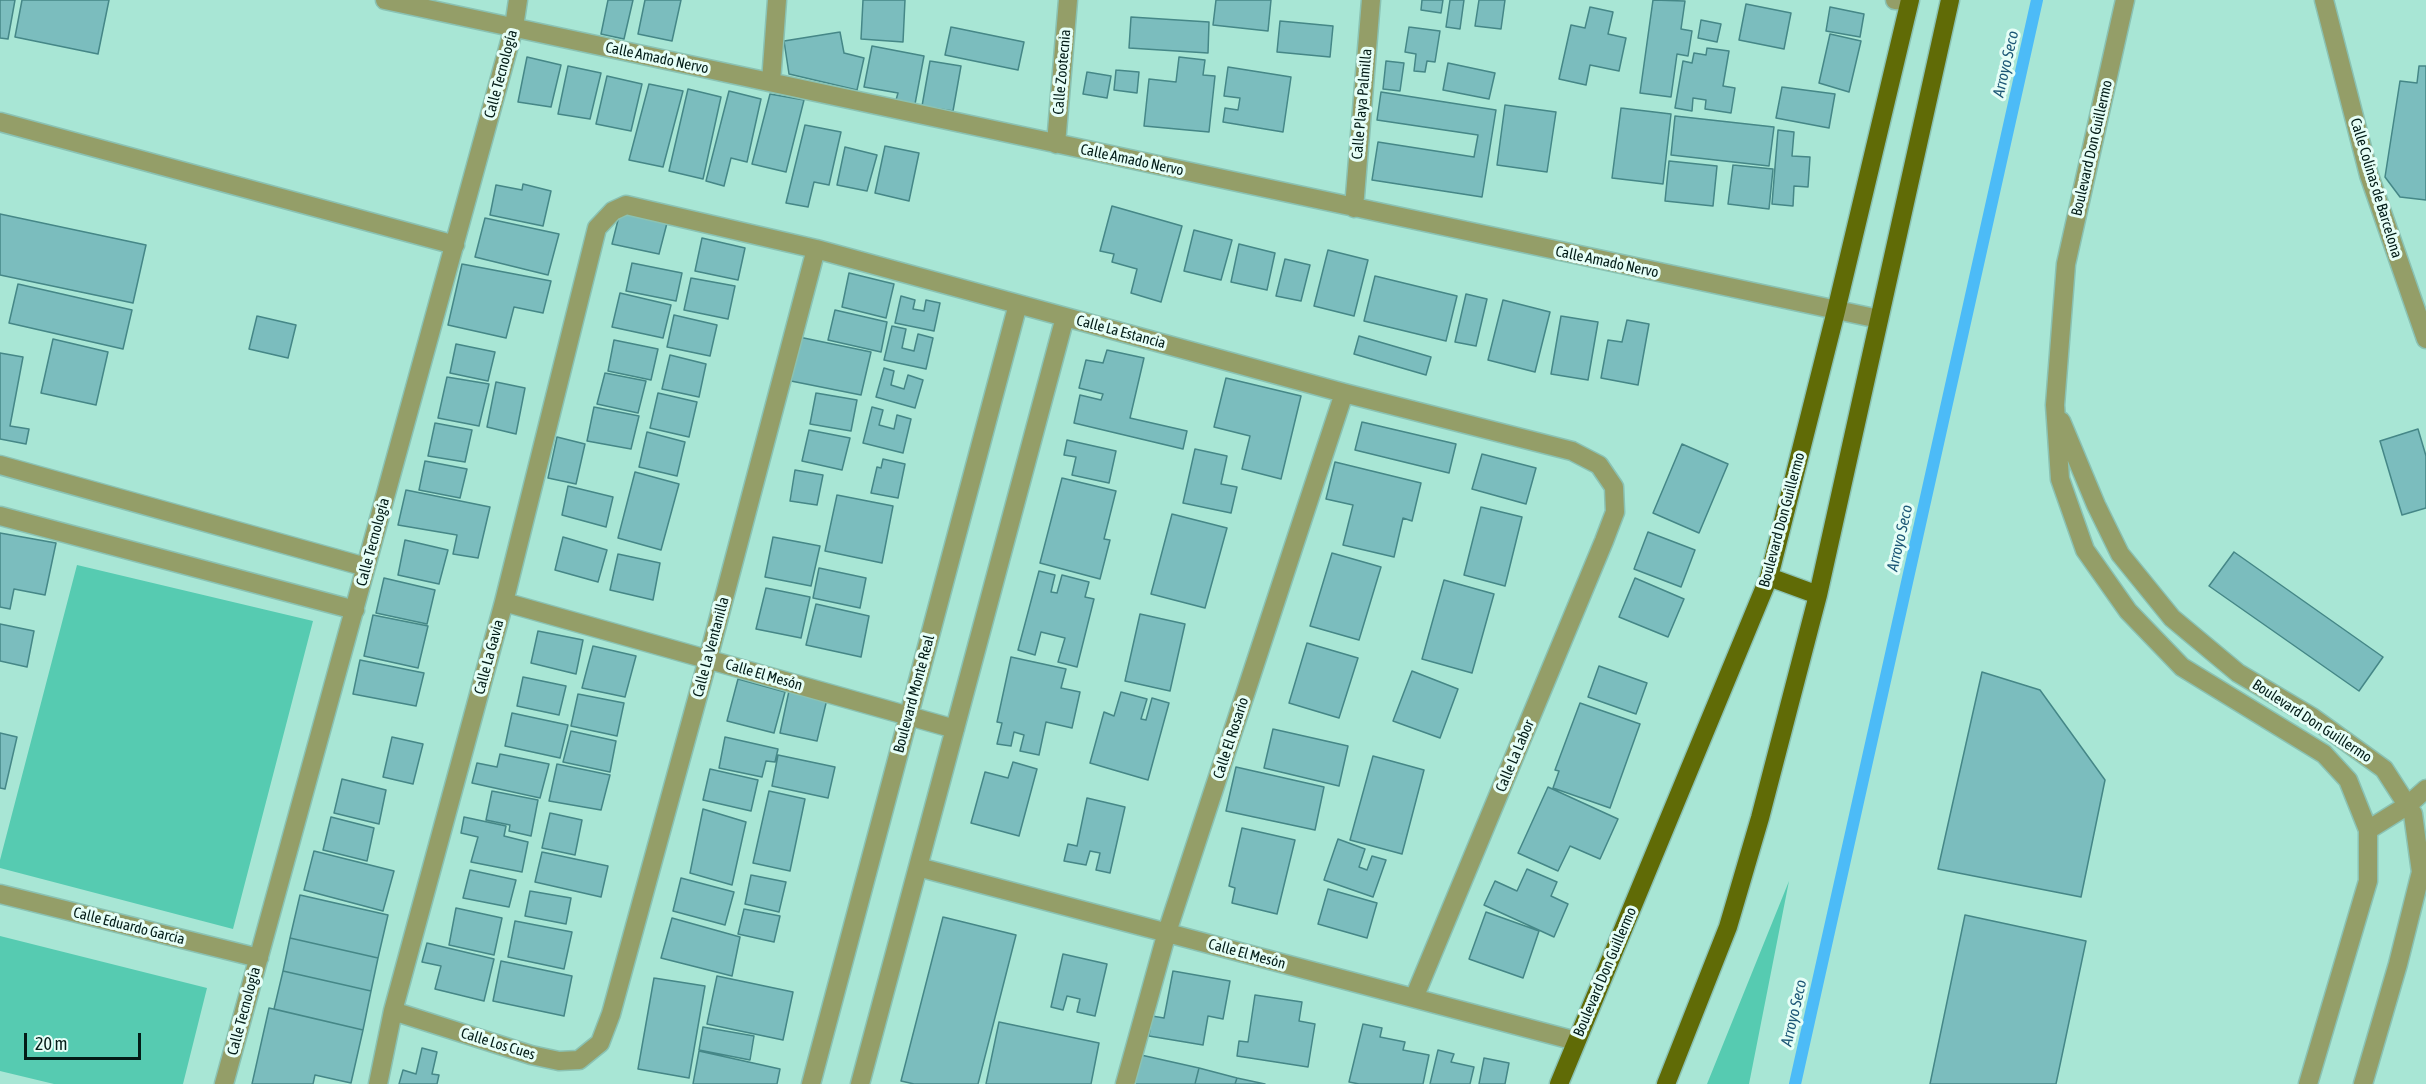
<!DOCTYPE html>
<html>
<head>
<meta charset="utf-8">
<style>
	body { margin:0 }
	#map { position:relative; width:2426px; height:1084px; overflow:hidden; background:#a8e6d5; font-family:"Asap Condensed",sans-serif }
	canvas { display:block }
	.scale { position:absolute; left:24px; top:1033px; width:117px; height:27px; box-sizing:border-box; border:3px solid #031c17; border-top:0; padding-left:8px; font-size:18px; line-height:21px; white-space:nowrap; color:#031c17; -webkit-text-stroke:4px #e6fef7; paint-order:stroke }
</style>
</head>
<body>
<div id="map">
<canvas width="2426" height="1084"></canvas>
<div class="scale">20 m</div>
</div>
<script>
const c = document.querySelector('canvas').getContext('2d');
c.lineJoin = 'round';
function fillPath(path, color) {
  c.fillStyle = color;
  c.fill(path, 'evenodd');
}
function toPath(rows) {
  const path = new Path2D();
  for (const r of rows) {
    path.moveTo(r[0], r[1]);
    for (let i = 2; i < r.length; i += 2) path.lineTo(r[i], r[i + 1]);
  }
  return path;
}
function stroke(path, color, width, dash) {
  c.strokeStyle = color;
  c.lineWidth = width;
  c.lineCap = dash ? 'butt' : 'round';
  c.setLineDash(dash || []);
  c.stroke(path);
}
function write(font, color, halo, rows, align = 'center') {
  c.font = font + ' "Asap Condensed",sans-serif';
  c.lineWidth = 6;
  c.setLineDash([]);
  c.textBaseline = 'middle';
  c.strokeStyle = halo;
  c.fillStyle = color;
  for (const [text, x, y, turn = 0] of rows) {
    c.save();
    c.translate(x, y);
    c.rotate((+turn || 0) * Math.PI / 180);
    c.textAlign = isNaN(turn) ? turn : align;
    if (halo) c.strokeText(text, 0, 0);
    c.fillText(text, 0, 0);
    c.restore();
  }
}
fillPath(toPath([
	[77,565,313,621,233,929,0,868,0,860],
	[1789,881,1749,1084,1707,1084],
	[0,936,207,988,183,1084,54,1084,0,1071]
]), '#56cbb1');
stroke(toPath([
	[1795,1084,2037,0]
]), '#4cbbf7', 12);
const building = toPath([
	[0,0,15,0,8,39,0,38,0,0],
	[22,0,109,0,98,54,15,37,22,0],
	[608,0,633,0,624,39,601,34,608,0],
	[645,0,681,0,672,41,638,34,645,0],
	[863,0,905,0,903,42,861,39,863,0],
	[1216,0,1271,0,1268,31,1213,25,1216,0],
	[1422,0,1443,0,1441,13,1421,10,1422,0],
	[1450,0,1464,0,1460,29,1446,27,1450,0],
	[1479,0,1505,0,1501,29,1475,26,1479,0],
	[1653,0,1685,1,1681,29,1692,31,1688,56,1677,54,1671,97,1640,93,1653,0],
	[1746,4,1791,13,1784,49,1739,40,1746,4],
	[1590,7,1613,12,1608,34,1626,38,1619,71,1590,65,1586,85,1559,79,1571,25,1585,28,1590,7],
	[1830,7,1864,14,1860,37,1826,31,1830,7],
	[1131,17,1209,22,1208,53,1129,48,1131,17],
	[1701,20,1721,24,1717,42,1698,38,1701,20],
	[1280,21,1333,26,1330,57,1277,52,1280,21],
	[951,27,1024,42,1018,70,945,55,951,27],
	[1409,27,1440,31,1435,62,1427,61,1425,72,1414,71,1416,54,1405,52,1409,27],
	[840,32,844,53,864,58,857,90,789,74,784,41,840,32],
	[1830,34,1861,41,1849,92,1819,83,1830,34],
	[872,46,924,56,915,104,896,100,898,93,864,87,872,46],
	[1707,48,1729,51,1723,86,1735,88,1731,113,1705,109,1706,100,1693,98,1692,111,1675,108,1683,61,1692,63,1694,53,1706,55,1707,48],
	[527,57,561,65,551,107,518,102,527,57],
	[1179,57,1205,60,1203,75,1215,76,1209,132,1144,126,1149,79,1176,82,1179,57],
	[930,61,961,66,953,111,922,106,930,61],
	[1386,61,1404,63,1400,91,1383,89,1386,61],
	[1448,63,1495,73,1489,99,1443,90,1448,63],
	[568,66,601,73,590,119,558,114,568,66],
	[2419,66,2426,66,2426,200,2400,197,2385,177,2400,81,2417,83,2419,66],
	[1228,67,1291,77,1283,132,1223,122,1225,108,1238,110,1240,98,1224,96,1228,67],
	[1116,70,1139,72,1137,93,1114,90,1116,70],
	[1087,72,1111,76,1107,98,1083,94,1087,72],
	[607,76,642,84,631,131,596,124,607,76],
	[649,84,683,91,663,167,629,160,649,84],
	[1782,87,1835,94,1829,128,1776,118,1782,87],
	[688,89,721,97,703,179,669,171,688,89],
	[729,91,761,99,747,162,731,158,724,186,706,181,729,91],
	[1381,92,1496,110,1482,197,1372,180,1378,142,1474,157,1478,135,1377,120,1381,92],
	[770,94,804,100,786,172,752,164,770,94],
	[1505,105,1556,112,1547,172,1497,165,1505,105],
	[1621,108,1671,114,1663,184,1612,178,1621,108],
	[1675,116,1774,127,1769,166,1671,155,1675,116],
	[805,125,841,132,829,185,814,182,808,207,786,203,805,125],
	[1778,130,1794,132,1792,156,1810,157,1808,187,1794,186,1793,206,1772,204,1778,130],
	[885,146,919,153,909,201,875,193,885,146],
	[845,147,877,155,867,191,837,185,845,147],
	[1669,161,1717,166,1713,206,1665,201,1669,161],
	[1733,165,1773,169,1769,209,1728,204,1733,165],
	[523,184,551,191,543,226,490,215,496,185,522,190,523,184],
	[1112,206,1182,226,1161,302,1131,293,1137,269,1112,262,1114,254,1100,251,1112,206],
	[620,212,667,223,659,254,612,244,620,212],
	[0,214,146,245,133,303,0,275,0,214],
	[485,218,559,234,548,275,475,257,485,218],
	[1194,230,1232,240,1221,280,1184,271,1194,230],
	[702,238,745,248,738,280,695,271,702,238],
	[1239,244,1275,253,1267,290,1231,282,1239,244],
	[1328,250,1368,260,1354,316,1314,306,1328,250],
	[1285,259,1310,265,1301,301,1276,296,1285,259],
	[632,263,682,273,676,301,626,291,632,263],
	[462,264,551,281,543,313,514,307,506,338,448,325,462,264],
	[849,273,894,284,886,318,842,307,849,273],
	[1375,276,1457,296,1446,341,1364,321,1375,276],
	[691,278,735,286,728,319,684,310,691,278],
	[18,284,132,310,123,349,9,323,18,284],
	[620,293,671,305,663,338,612,327,620,293],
	[1466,294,1487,299,1476,346,1455,342,1466,294],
	[901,296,915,300,913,309,924,311,926,300,940,303,934,331,895,323,901,296],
	[1503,300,1550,312,1535,372,1488,360,1503,300],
	[835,310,887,322,881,352,828,340,835,310],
	[674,315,717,325,710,356,667,347,674,315],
	[257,316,296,325,288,358,249,349,257,316],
	[1561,316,1598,322,1588,380,1551,374,1561,316],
	[1627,320,1649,324,1638,385,1601,378,1608,340,1622,342,1627,320],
	[892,326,906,329,902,348,914,351,918,334,933,338,926,369,884,360,892,326],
	[1359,336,1431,357,1426,375,1354,354,1359,336],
	[799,337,871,352,861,395,791,381,799,337],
	[53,339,108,352,96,405,41,393,53,339],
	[614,340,658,349,651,380,608,371,614,340],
	[456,344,495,352,488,381,450,373,456,344],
	[1107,350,1144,358,1130,418,1187,431,1183,449,1074,423,1080,395,1101,400,1103,394,1079,388,1086,360,1103,363,1107,350],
	[0,353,23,357,10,426,29,429,26,444,0,439,0,353],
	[670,355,706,364,699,397,662,389,670,355],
	[884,368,894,371,891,385,904,389,908,375,923,380,915,408,876,397,884,368],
	[605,373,646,381,638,413,597,404,605,373],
	[447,377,489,384,479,426,438,418,447,377],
	[1226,378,1301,396,1281,479,1242,469,1250,436,1214,427,1226,378],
	[496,382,525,388,516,434,487,427,496,382],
	[658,393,697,402,689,437,650,428,658,393],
	[816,393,857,400,851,431,810,424,816,393],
	[594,407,639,416,631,449,587,441,594,407],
	[872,407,883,410,879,425,894,429,897,415,911,419,903,453,863,443,872,407],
	[1362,422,1456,444,1449,473,1355,450,1362,422],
	[435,423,472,430,465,462,428,456,435,423],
	[2418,429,2426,456,2426,508,2402,515,2380,441,2418,429],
	[809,430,850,438,842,470,802,461,809,430],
	[647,432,685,442,677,476,639,467,647,432],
	[557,437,585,444,576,484,548,478,557,437],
	[1067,440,1116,451,1109,483,1072,475,1076,457,1064,455,1067,440],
	[1682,444,1728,464,1699,533,1653,513,1682,444],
	[1195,449,1227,456,1221,484,1237,487,1231,513,1183,503,1195,449],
	[1482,454,1536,468,1526,504,1472,489,1482,454],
	[883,459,905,464,898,498,871,493,877,467,881,468,883,459],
	[425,461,467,469,460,498,419,490,425,461],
	[1335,462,1421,483,1412,521,1403,518,1394,557,1343,545,1353,505,1326,499,1335,462],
	[795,470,823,475,817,505,790,501,795,470],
	[635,472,679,484,661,550,618,538,635,472],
	[1062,478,1116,491,1104,539,1110,540,1100,579,1040,563,1062,478],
	[568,486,613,497,606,527,562,515,568,486],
	[406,490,490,507,478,558,453,554,457,535,398,525,406,490],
	[837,495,893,506,882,563,825,551,837,495],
	[1481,507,1522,517,1505,586,1464,575,1481,507],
	[1172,514,1227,528,1205,608,1151,594,1172,514],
	[1648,532,1695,550,1681,587,1634,569,1648,532],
	[0,533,56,543,45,595,14,589,10,609,0,607,0,533],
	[563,537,607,550,598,582,555,570,563,537],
	[773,537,820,546,811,586,765,577,773,537],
	[405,540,448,550,439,584,398,575,405,540],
	[2234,552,2383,657,2359,691,2209,586,2234,552],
	[1332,553,1381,567,1359,640,1310,626,1332,553],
	[618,554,660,563,653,600,610,590,618,554],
	[819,568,866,578,860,608,813,598,819,568],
	[1039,571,1055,575,1051,592,1057,593,1062,575,1089,582,1085,597,1094,599,1077,667,1058,662,1065,638,1041,632,1035,655,1018,650,1039,571],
	[384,578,435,590,427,624,376,613,384,578],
	[1635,578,1684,599,1668,637,1619,617,1635,578],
	[1444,580,1494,594,1472,673,1422,659,1444,580],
	[766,588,810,597,801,638,756,629,766,588],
	[816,604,869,616,861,657,806,645,816,604],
	[1140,614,1185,624,1170,691,1125,681,1140,614],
	[373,615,428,626,418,668,364,656,373,615],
	[0,624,34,631,27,667,0,661,0,624],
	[538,631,583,640,576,674,531,663,538,631],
	[1307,643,1358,658,1339,718,1289,703,1307,643],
	[593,646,636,656,625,697,582,688,593,646],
	[1011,657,1066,669,1061,688,1080,692,1072,728,1046,722,1039,755,1020,751,1024,735,1014,732,1011,746,997,744,1002,723,997,722,1011,657],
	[360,660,424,673,416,706,353,694,360,660],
	[1599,666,1647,683,1636,714,1588,697,1599,666],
	[1412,671,1458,689,1440,738,1393,721,1412,671],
	[1982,672,2040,690,2105,780,2081,897,1938,869,1982,672],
	[523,677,566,686,559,715,517,706,523,677],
	[738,679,785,692,774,733,727,721,738,679],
	[789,691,827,699,817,741,780,733,789,691],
	[1121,692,1147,699,1141,719,1146,720,1152,698,1169,703,1148,780,1090,763,1104,712,1114,716,1121,692],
	[578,694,624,703,617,736,571,726,578,694],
	[1580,703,1640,724,1610,808,1553,788,1559,771,1555,770,1580,703],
	[512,713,568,725,560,758,505,746,512,713],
	[1273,729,1348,746,1339,786,1264,768,1273,729],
	[571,731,616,741,610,772,563,762,571,731],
	[0,733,17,737,5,789,0,788,0,733],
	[392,737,423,744,413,784,383,777,392,737],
	[725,737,778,749,775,762,766,761,762,777,719,768,725,737],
	[500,754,549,764,540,798,472,783,477,763,497,767,500,754],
	[778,755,835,767,828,798,772,786,778,755],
	[1373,756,1424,770,1402,854,1350,840,1373,756],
	[1013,762,1037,769,1019,836,971,823,985,772,1008,778,1013,762],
	[557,764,610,775,601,810,549,801,557,764],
	[1236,767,1324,787,1315,830,1226,811,1236,767],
	[710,769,758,780,751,811,703,800,710,769],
	[342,779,386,790,379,824,334,813,342,779],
	[1548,787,1618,819,1600,859,1570,846,1558,871,1518,853,1548,787],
	[492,791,538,800,531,836,509,831,510,825,486,820,492,791],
	[769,791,805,799,790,871,753,863,769,791],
	[1087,798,1125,807,1110,873,1096,870,1100,853,1090,851,1086,865,1064,861,1068,844,1077,846,1087,798],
	[703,809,746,822,732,885,690,873,703,809],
	[550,813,582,820,575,855,542,848,550,813],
	[331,817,374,828,367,861,323,850,331,817],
	[464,817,506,826,504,836,528,842,522,872,471,862,478,837,461,833,464,817],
	[1242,828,1295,840,1277,914,1232,903,1235,888,1229,886,1242,828],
	[1338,839,1365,849,1359,867,1367,870,1372,856,1386,860,1373,897,1324,880,1338,839],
	[314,851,394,871,383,911,304,890,314,851],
	[542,852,608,866,601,897,535,882,542,852],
	[1527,869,1557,882,1551,896,1568,904,1554,937,1484,905,1495,881,1517,891,1527,869],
	[470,870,516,880,509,907,463,898,470,870],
	[751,875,786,882,779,912,745,904,751,875],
	[681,878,734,892,725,925,673,911,681,878],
	[1328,889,1377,903,1367,938,1318,924,1328,889],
	[530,891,571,898,566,924,525,916,530,891],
	[300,895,388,915,378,958,290,938,300,895],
	[456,908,502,918,494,955,449,945,456,908],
	[744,909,780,916,774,942,738,934,744,909],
	[1486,912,1539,931,1523,978,1469,959,1486,912],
	[1965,915,2086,941,2056,1084,1930,1084,1965,915],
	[943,917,1016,935,978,1084,914,1084,901,1081,943,917],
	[672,918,740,937,732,976,661,958,672,918],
	[515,921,572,932,564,969,508,957,515,921],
	[290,938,378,958,371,991,283,971,290,938],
	[427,943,494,959,484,1001,435,989,441,966,422,962,427,943],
	[1063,954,1107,964,1095,1016,1077,1012,1080,999,1067,996,1063,1010,1051,1007,1063,954],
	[501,961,572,976,564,1016,493,1001,501,961],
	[283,971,371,991,363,1030,274,1009,283,971],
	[1173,971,1230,981,1223,1019,1208,1016,1203,1045,1149,1036,1152,1016,1164,1018,1173,971],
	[717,976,793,992,783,1040,707,1024,717,976],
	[654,978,705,986,689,1078,638,1069,654,978],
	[1255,995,1302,1002,1299,1021,1315,1024,1308,1067,1237,1056,1239,1041,1248,1042,1255,995],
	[269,1008,363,1030,351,1083,315,1075,313,1084,252,1084,269,1008],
	[999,1022,1099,1043,1091,1084,986,1084,999,1022],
	[1363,1024,1382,1028,1380,1037,1405,1042,1403,1050,1429,1055,1423,1084,1359,1084,1349,1082,1363,1024],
	[703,1027,754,1036,750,1060,699,1050,703,1027],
	[422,1048,437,1052,432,1074,439,1075,437,1084,399,1084,403,1070,416,1074,422,1048],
	[1438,1050,1454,1054,1451,1062,1474,1067,1470,1084,1430,1084,1438,1050],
	[699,1051,780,1069,777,1084,693,1084,699,1051],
	[1141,1055,1199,1068,1195,1084,1134,1084,1141,1055],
	[1484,1058,1509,1063,1505,1084,1479,1084,1484,1058],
	[1199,1068,1237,1078,1235,1084,1195,1084,1199,1068],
	[1237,1078,1265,1084,1235,1084,1237,1078]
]);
fillPath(building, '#7bbdbe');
stroke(building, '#458787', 1.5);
const minor = toPath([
	[385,0,1879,319],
	[1895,0,1909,1],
	[2125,0,2066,264,2055,405,2060,479,2085,550,2128,611,2182,667,2324,754,2348,780,2368,830,2368,881,2308,1084],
	[2324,0,2369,175,2426,339],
	[771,82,777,0],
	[0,122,455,245],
	[1056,144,1068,0],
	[1354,208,1371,0],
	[2061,421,2096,505,2120,554,2172,618,2238,673,2312,717,2384,769,2413,814,2421,872,2398,964,2363,1084],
	[0,465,366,567],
	[0,516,355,610],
	[504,602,955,729],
	[2368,830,2408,805,2426,789],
	[918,867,1576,1041],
	[0,894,259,958],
	[393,1011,531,1055,559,1061,579,1060,600,1043,611,1014,708,659,816,249],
	[224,1084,514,27,518,0],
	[378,1084,393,1011,504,602,597,228,613,211,626,205,816,249,1344,393,1572,451,1599,465,1614,487,1615,512,1604,541,1414,998],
	[811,1084,1018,304],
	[860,1084,1065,317],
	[1125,1084,1167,932,1344,393]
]);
const major = toPath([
	[1769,577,1818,595],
	[1559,1084,1769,577,1836,311,1910,0],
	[1666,1084,1728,927,1760,818,1818,595,1950,0]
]);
stroke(minor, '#8ac2b3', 21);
stroke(major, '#8ac2b3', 21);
stroke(minor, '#949e68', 18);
stroke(major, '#606b06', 18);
write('15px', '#031c17', '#e6fef7', [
	["Calle Amado Nervo",657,58,12],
	["Calle Zootecnia",1062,72,-85],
	["Calle Tecnología",501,74,-75],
	["Calle Playa Palmilla",1362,104,-85],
	["Boulevard Don Guillermo",2092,148,-77],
	["Calle Amado Nervo",1132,160,12],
	["Calle Colinas de Barcelona",2376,188,73],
	["Calle Amado Nervo",1607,262,12],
	["Calle La Estancia",1121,332,15],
	["Boulevard Don Guillermo",1782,520,-75],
	["Calle Tecnología",373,542,-75],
	["Calle La Ventanilla",711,647,-75],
	["Calle La Gavia",489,657,-75],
	["Calle El Mesón",764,675,16],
	["Boulevard Monte Real",914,694,-75],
	["Boulevard Don Guillermo",2312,721,33],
	["Calle El Rosario",1231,738,-72],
	["Calle La Labor",1515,756,-67],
	["Calle Eduardo Garcia",129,926,14],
	["Calle El Mesón",1247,954,15],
	["Boulevard Don Guillermo",1605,972,-67],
	["Calle Tecnología",244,1011,-75],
	["Calle Los Cues",498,1044,17]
]);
write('italic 16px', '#1e5877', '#e6fef7', [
	["Arroyo Seco",2006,64,-77],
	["Arroyo Seco",1900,538,-77],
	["Arroyo Seco",1794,1013,-77]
]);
</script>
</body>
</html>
